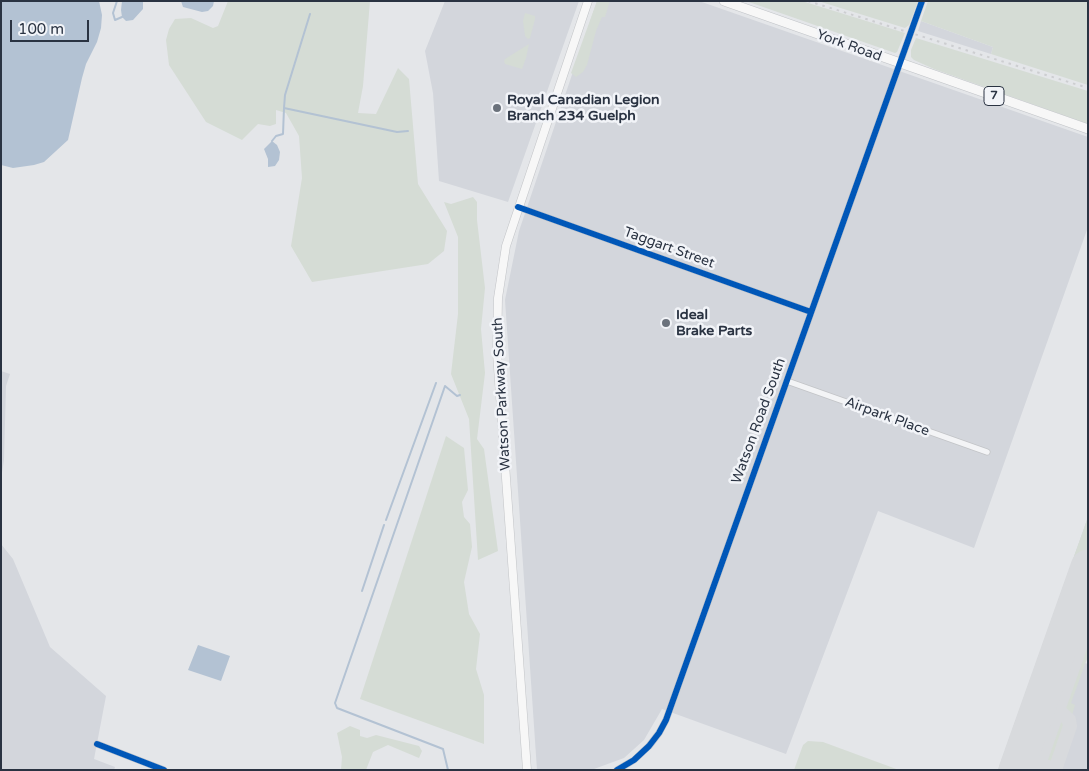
<!DOCTYPE html>
<html>
<head>
<meta charset="utf-8">
<style>
	body { margin:0 }
	#map { position:relative; width:1089px; height:771px; overflow:hidden; background:#e4e6e9; font-family:"Varela Round",sans-serif }
	canvas { display:block }
	.frame { position:absolute; inset:0; border:2px solid #2a3342; pointer-events:none }
	.scale { position:absolute; left:10px; top:20px; width:79px; height:22px; box-sizing:border-box; border:2px solid #2a3342; border-top:0; padding-left:6px; font-size:15px; line-height:18px; white-space:nowrap; color:#2a3342; -webkit-text-stroke:4px #f2f4f8; paint-order:stroke }
</style>
</head>
<body>
<div id="map">
<canvas width="1089" height="771"></canvas>
<div class="frame"></div>
<div class="scale">100 m</div>
</div>
<script>
const c = document.querySelector('canvas').getContext('2d');
c.lineJoin = 'round';
function fillPath(path, color) {
  c.fillStyle = color;
  c.fill(path, 'evenodd');
}
function toPath(rows) {
  const path = new Path2D();
  for (const r of rows) {
    path.moveTo(r[0], r[1]);
    for (let i = 2; i < r.length; i += 2) path.lineTo(r[i], r[i + 1]);
  }
  return path;
}
function stroke(path, color, width, dash) {
  c.strokeStyle = color;
  c.lineWidth = width;
  c.lineCap = dash ? 'butt' : 'round';
  c.setLineDash(dash || []);
  c.stroke(path);
}
function write(font, color, halo, rows, align = 'center') {
  c.font = font + ' "Varela Round",sans-serif';
  c.lineWidth = 5;
  c.setLineDash([]);
  c.textBaseline = 'middle';
  c.strokeStyle = halo;
  c.fillStyle = color;
  for (const [text, x, y, turn = 0] of rows) {
    c.save();
    c.translate(x, y);
    c.rotate((+turn || 0) * Math.PI / 180);
    c.textAlign = isNaN(turn) ? turn : align;
    if (halo) c.strokeText(text, 0, 0);
    c.fillText(text, 0, 0);
    c.restore();
  }
}
fillPath(toPath([
	[445,1,579,1,508,202,439,181,433,93,425,51],
	[597,1,699,1,1088,137,1088,227,974,548,878,511,786,754,662,709,644,740,624,758,594,769,537,770,505,300,519,231],
	[921,21,993,47,991,54,918,31],
	[1,371,10,374,6,386,4,460,1,479],
	[1088,517,1088,656,1085,663,1088,664,1088,770,998,770],
	[1,544,13,559,50,647,106,696,94,759,115,767,114,770,1,770]
]), '#d3d6dc');
fillPath(toPath([
	[228,1,370,1,363,86,358,113,376,114,398,68,409,79,418,184,447,231,444,251,428,264,312,282,291,246,302,178,299,136,286,113,276,110,276,124,270,126,258,124,242,140,206,122,169,65,166,40,169,29,175,19,191,18,213,28,218,26],
	[597,1,610,1,605,17,602,17,596,31,587,65,583,72,576,77,571,73],
	[746,1,802,1,905,33,897,52,895,53],
	[818,1,918,1,909,25,905,28],
	[928,1,1088,1,1088,85,991,54,993,47,921,21],
	[525,13,535,16,535,19,530,38,528,39,525,36,523,21],
	[916,38,1088,91,1088,124,934,69,914,60,911,57,911,50],
	[529,44,526,58,522,69,505,64,504,61,505,59],
	[473,197,477,202,477,220,485,288,481,329,485,373,477,439,484,449,498,551,478,560,469,419,451,374,458,314,458,237,444,202,451,204],
	[446,436,464,448,468,490,462,502,464,517,470,524,472,547,464,582,469,614,480,634,476,669,484,695,484,744,360,699],
	[1088,517,1088,656,1071,703,1075,705,1070,722,1066,721,1049,770,998,770],
	[350,726,360,730,360,736,367,738,376,735,419,746,422,751,419,758,388,745,373,752,366,770,341,770,342,757,337,733],
	[808,741,823,742,899,770,794,770,803,745]
]), '#d5dcd5');
fillPath(toPath([
	[1,1,99,1,102,15,101,28,97,42,86,64,82,78,68,140,44,162,34,165,13,168,1,165],
	[122,1,143,1,143,9,133,20,126,21,122,17,121,10],
	[181,1,214,1,213,6,208,11,202,12,183,7],
	[272,141,277,145,280,152,279,160,275,166,268,167,268,159,264,149],
	[198,645,230,656,221,681,188,670]
]), '#b3c2d3');
stroke(toPath([
	[117,1,113,13,115,20,122,17],
	[284,108,285,95,310,14],
	[272,141,276,136,283,134,284,108,397,132,408,131],
	[386,520,436,383],
	[362,591,384,525],
	[448,770,443,749,337,708,335,703,445,386,457,396,460,395]
]), '#b3c2d3', 2);
stroke(toPath([
	[1081,587,1088,589],
	[1021,757,1048,767],
	[1037,770,1088,625],
	[1055,770,1070,726,1069,720,1058,710]
]), '#d8dadd', 14);
stroke(toPath([
	[1016,770,1088,567]
]), '#d8dadd', 35);
const minor = toPath([
	[518,207,811,312],
	[787,381,987,452],
	[97,744,164,770],
	[617,770,634,760,649,746,659,733,666,720,922,1]
]);
const secondary = toPath([
	[527,770,497,353,498,298,506,246,588,1]
]);
const primary = toPath([
	[724,1,1088,129]
]);
stroke(minor, '#c2c4c7', 7);
stroke(secondary, '#c2c4c7', 9);
stroke(primary, '#c0c3c7', 10);
stroke(minor, '#f3f4f6', 5.5);
stroke(secondary, '#f7f7f7', 8);
stroke(primary, '#f7f7f7', 9);
stroke(toPath([
	[808,1,1088,88]
]), '#cdced1', 2, [2.5, 5]);
stroke(toPath([
	[518,207,811,312],
	[97,744,164,770],
	[617,770,634,760,649,746,659,733,666,720,922,1]
]), '#0057b8', 6);
for (const [x, y, r, color] of [
	[497,108,5,"#6b727c"],
	[666,323,5,"#6b727c"]
]) {
  const dot = new Path2D();
  dot.arc(x, y, r, 0, 2 * Math.PI);
  c.fillStyle = color;
  c.fill(dot);
  stroke(dot, '#f2f4f8', 2);
}
for (const [x, y, w] of [
	[994,96,20]
]) {
  const box = new Path2D();
  box.roundRect(x - w / 2, y - 9.5, w, 19, 4);
  c.fillStyle = '#f2f4f8';
  c.fill(box);
  stroke(box, '#2a3342', 1);
}
write('bold 12px', '#2a3342', null, [
	["7",994,96]
]);
write('14px', '#2a3342', '#f2f4f8', [
	["York Road",849,46,20],
	["Taggart Street",669,248,20],
	["Watson Parkway South",502,394,-93],
	["Airpark Place",887,417,20],
	["Watson Road South",759,421,-70]
]);
write('bold 14px', '#2a3342', '#f2f4f8', [
	["Royal Canadian Legion",507,100],
	["Branch 234 Guelph",507,116],
	["Ideal",676,315],
	["Brake Parts",676,331]
], 'left');
</script>
</body>
</html>
